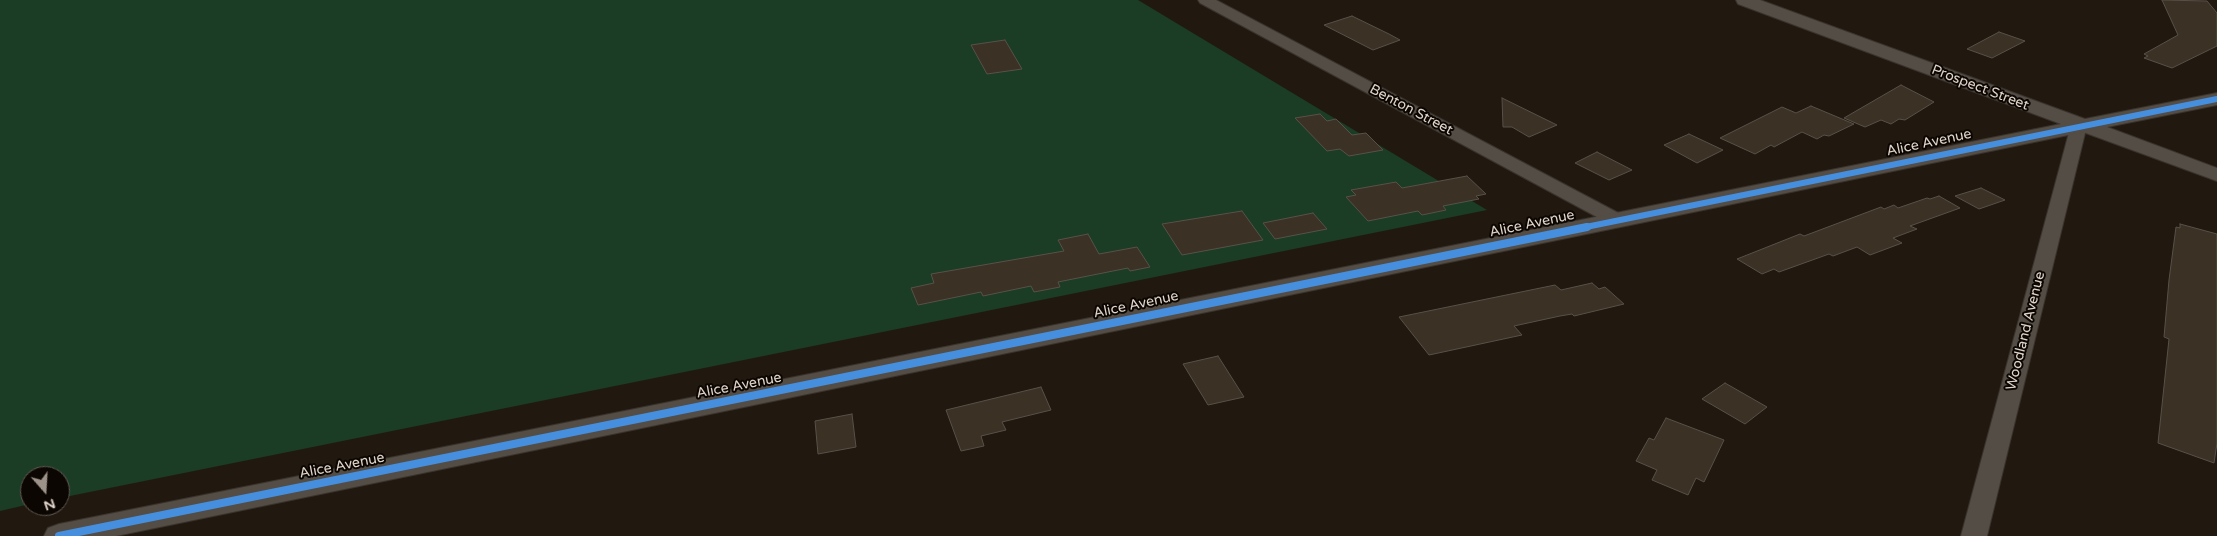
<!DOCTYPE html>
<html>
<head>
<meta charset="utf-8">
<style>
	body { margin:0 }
	#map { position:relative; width:2217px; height:536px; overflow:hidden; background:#211910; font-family:"Varela Round",sans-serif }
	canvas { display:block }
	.north { position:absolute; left:20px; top:466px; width:50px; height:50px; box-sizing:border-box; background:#0c0602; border:1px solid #615952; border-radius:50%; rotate:161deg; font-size:14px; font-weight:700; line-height:20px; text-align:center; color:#e0d5cb }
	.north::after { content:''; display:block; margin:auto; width:18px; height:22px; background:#9d938a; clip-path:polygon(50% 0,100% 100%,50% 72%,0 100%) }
</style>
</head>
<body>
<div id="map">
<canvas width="2217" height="536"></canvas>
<div class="north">N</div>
</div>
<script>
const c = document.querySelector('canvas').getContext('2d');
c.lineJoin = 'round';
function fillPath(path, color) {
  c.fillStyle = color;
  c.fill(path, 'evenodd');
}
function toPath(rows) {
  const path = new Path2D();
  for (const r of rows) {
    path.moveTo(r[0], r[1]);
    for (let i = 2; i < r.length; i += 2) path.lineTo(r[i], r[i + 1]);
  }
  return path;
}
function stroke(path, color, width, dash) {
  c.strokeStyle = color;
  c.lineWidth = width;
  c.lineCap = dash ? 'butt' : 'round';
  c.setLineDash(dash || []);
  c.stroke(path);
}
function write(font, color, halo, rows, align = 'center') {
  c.font = font + ' "Varela Round",sans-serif';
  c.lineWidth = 4;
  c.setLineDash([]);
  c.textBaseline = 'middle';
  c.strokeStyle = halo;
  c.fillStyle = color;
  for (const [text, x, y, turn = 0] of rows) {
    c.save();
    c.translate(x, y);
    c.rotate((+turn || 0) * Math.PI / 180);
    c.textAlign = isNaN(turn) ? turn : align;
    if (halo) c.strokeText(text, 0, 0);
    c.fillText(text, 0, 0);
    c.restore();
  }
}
fillPath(toPath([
	[0,0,1138,0,1487,210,60,498,60,476,30,476,30,504,0,511]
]), '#1b3c25');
const building = toPath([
	[2162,0,2207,1,2217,13,2217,46,2172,68,2144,58,2148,56,2144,54,2178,35,2162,0],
	[1352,16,1389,34,1400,40,1373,50,1324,25,1352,16],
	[1999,32,2025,41,1992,58,1967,49,1999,32],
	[1005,40,1022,69,987,74,971,45,1005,40],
	[1901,85,1934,102,1905,120,1899,119,1891,124,1881,120,1865,127,1844,118,1901,85],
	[1502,98,1557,125,1529,137,1512,127,1503,127,1502,98],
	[1811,106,1854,124,1829,136,1824,135,1817,139,1802,132,1774,147,1771,145,1755,154,1720,138,1782,107,1796,113,1811,106],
	[1320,114,1327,121,1336,119,1352,135,1366,133,1383,150,1349,156,1340,149,1327,151,1295,118,1320,114],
	[1689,134,1723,150,1697,163,1664,145,1689,134],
	[1597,152,1632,170,1609,180,1575,163,1597,152],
	[1467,176,1486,194,1476,196,1479,199,1443,206,1446,210,1422,215,1418,211,1368,221,1346,197,1356,195,1351,190,1396,182,1402,188,1467,176],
	[1981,188,2005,200,1979,209,1955,196,1981,188],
	[1939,196,1960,208,1910,226,1917,229,1893,238,1902,243,1870,255,1857,247,1833,256,1829,254,1779,272,1774,269,1762,274,1737,259,1800,234,1804,236,1881,207,1884,209,1894,205,1898,208,1927,198,1930,199,1939,196],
	[1242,211,1263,240,1182,255,1162,224,1242,211],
	[1313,213,1327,229,1275,239,1263,223,1313,213],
	[2180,224,2217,234,2217,443,2214,463,2158,443,2169,339,2164,337,2169,280,2176,227,2180,228,2180,224],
	[1088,234,1099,254,1137,247,1150,267,1130,271,1128,268,1058,282,1060,287,1034,292,1031,286,983,296,981,292,918,305,911,288,934,283,931,274,1064,251,1058,240,1088,234],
	[1592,283,1599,289,1605,287,1624,304,1574,316,1572,314,1560,316,1514,326,1522,335,1429,355,1399,317,1555,285,1561,290,1592,283],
	[1218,356,1244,397,1208,405,1183,364,1218,356],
	[1725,383,1767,407,1745,424,1702,399,1725,383],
	[1041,387,1051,410,1002,422,1006,430,981,436,984,446,961,451,946,410,1041,387],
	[852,414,856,447,818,454,815,421,852,414],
	[1666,418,1724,440,1704,482,1696,478,1688,495,1652,480,1657,470,1636,461,1649,438,1654,440,1666,418]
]);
fillPath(building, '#3b3125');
stroke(building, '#585149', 1);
const minor = toPath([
	[1198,0,1216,0,1624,216,1626,220,1624,224,1617,226,1610,224,1200,3,1198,0],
	[2079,120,2085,121,2087,125,1987,536,1961,536,2071,125,2073,121,2079,120]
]);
const tertiary = toPath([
	[1736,0,1760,0,2085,119,2217,93,2217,105,2107,127,2217,168,2217,181,2083,132,116,536,44,536,48,528,59,524,2061,124,1738,4,1736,0]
]);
stroke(minor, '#3a332d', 2);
stroke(tertiary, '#3a332d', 2);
fillPath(minor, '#534d46');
fillPath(tertiary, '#534d46');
stroke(toPath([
	[1581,228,2217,99]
]), '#468fdf', 6);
stroke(toPath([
	[59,536,1587,227]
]), '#468fdf', 8);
write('14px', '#e0d5cb', '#0c0602', [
	["Prospect Street",1980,88,21],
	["Benton Street",1411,110,28],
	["Alice Avenue",1929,143,-12],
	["Alice Avenue",1532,224,-12],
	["Alice Avenue",1136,305,-12],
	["Woodland Avenue",2026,331,-76],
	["Alice Avenue",739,386,-11],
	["Alice Avenue",342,466,-11]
]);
</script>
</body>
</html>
